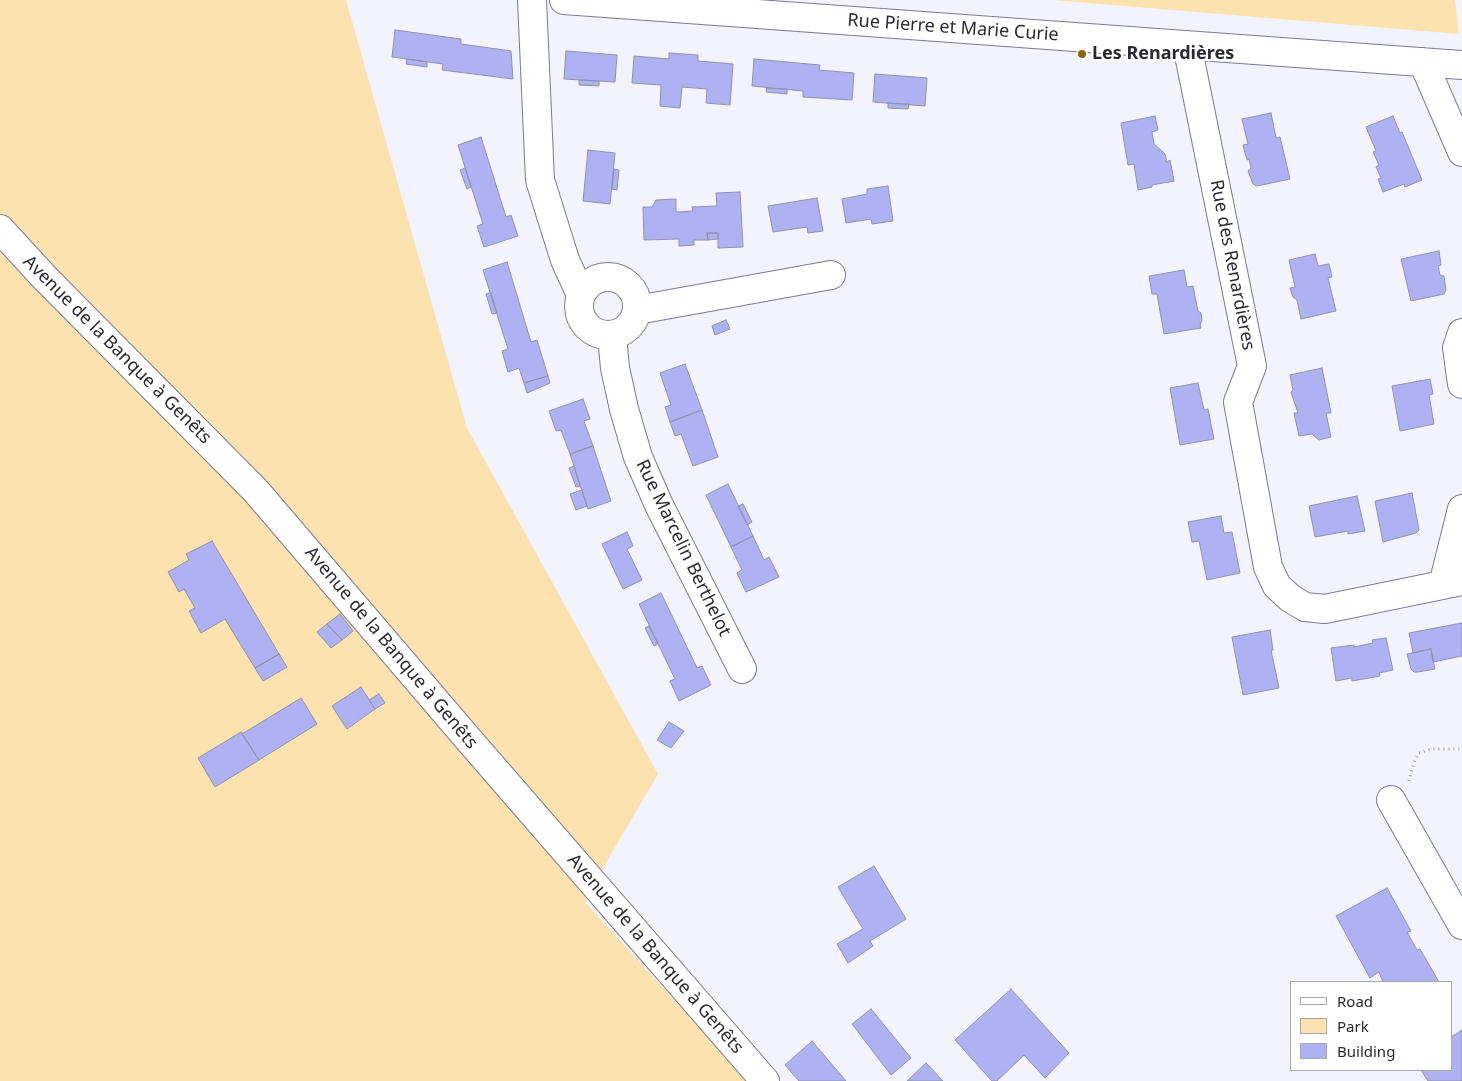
<!DOCTYPE html>
<html>
<head>
<meta charset="utf-8">
<style>
	body { margin:0 }
	#map { position:relative; width:1462px; height:1081px; overflow:hidden; background:#f3f3fe; font-family:"Noto Sans",sans-serif }
	canvas { display:block }
	.legend { position:absolute; left:1290px; top:981px; width:162px; height:90px; box-sizing:border-box; background:#fff; border:1px solid #a9a9ad; margin:0; padding:6px 9px; list-style:none; font-size:15px; color:#292933 }
	.legend li { display:flex; align-items:center; gap:10px; height:25px }
	.legend b { width:25px; border:1px solid #a9a9ad }
</style>
</head>
<body>
<div id="map">
<canvas width="1462" height="1081"></canvas>
<ul class="legend">
<li><b style="height:6px;background:#fff"></b>Road</li>
<li><b style="height:14px;background:#fce2ae"></b>Park</li>
<li><b style="height:14px;background:#afb1f2"></b>Building</li>
</ul>
</div>
<script>
const c = document.querySelector('canvas').getContext('2d');
c.lineJoin = 'round';
function fillPath(path, color) {
  c.fillStyle = color;
  c.fill(path, 'evenodd');
}
function toPath(rows) {
  const path = new Path2D();
  for (const r of rows) {
    if (r.length === 3) {
      path.moveTo(r[0] + r[2], r[1]);
      path.arc(r[0], r[1], r[2], 0, 2 * Math.PI);
      continue;
    }
    path.moveTo(r[0], r[1]);
    for (let i = 2; i < r.length; i += 2) path.lineTo(r[i], r[i + 1]);
  }
  return path;
}
function stroke(path, color, width, dash) {
  c.strokeStyle = color;
  c.lineWidth = width;
  c.lineCap = dash ? 'butt' : 'round';
  c.setLineDash(dash || []);
  c.stroke(path);
}
function write(font, color, halo, rows, align = 'center') {
  c.font = font + ' "Noto Sans",sans-serif';
  c.lineWidth = 4.5;
  c.setLineDash([]);
  c.textBaseline = 'middle';
  c.strokeStyle = halo;
  c.fillStyle = color;
  for (const [text, x, y, turn = 0] of rows) {
    c.save();
    c.translate(x, y);
    c.rotate((+turn || 0) * Math.PI / 180);
    c.textAlign = isNaN(turn) ? turn : align;
    if (halo) c.strokeText(text, 0, 0);
    c.fillText(text, 0, 0);
    c.restore();
  }
}
fillPath(toPath([
	[0,0,346,0,467,428,658,774,607,861,586,903,748,1081,0,1081],
	[1053,0,1455,0,1459,34]
]), '#fce2ae');
const building = toPath([
	[395,30,461,39,461,44,511,51,513,79,442,70,443,64,392,57,395,30],
	[566,51,617,55,615,82,564,79,566,51],
	[669,53,698,55,698,61,733,64,730,105,706,103,707,89,682,87,680,108,660,106,661,85,632,83,634,56,669,59,669,53],
	[407,59,427,62,427,67,406,64,407,59],
	[754,59,820,65,819,70,854,73,852,100,803,97,803,91,752,86,754,59],
	[875,74,927,78,925,106,873,102,875,74],
	[579,80,599,81,599,86,579,85,579,80],
	[767,88,787,89,787,94,766,92,767,88],
	[888,103,909,104,908,109,888,108,888,103],
	[1271,113,1276,138,1280,137,1290,179,1257,186,1253,184,1248,171,1251,168,1249,159,1247,160,1243,145,1248,144,1242,119,1271,113],
	[1155,116,1158,130,1152,132,1154,144,1165,154,1167,162,1170,160,1174,181,1152,185,1152,187,1138,190,1134,164,1128,165,1121,123,1155,116],
	[1393,116,1400,133,1402,132,1422,180,1405,187,1404,184,1383,192,1378,179,1381,178,1376,167,1379,165,1373,152,1376,151,1366,127,1393,116],
	[481,137,506,217,511,215,518,236,484,247,477,226,483,224,458,145,481,137],
	[588,150,615,153,610,204,583,201,588,150],
	[465,168,471,187,467,189,460,170,465,168],
	[614,169,619,170,617,190,612,189,614,169],
	[888,186,893,221,872,224,871,219,846,223,842,199,867,194,867,189,888,186],
	[740,192,743,247,718,248,718,233,707,233,708,240,694,240,694,245,679,246,679,239,644,240,643,207,652,207,656,200,676,199,676,212,693,211,692,207,717,206,716,193,740,192],
	[817,198,823,231,808,233,807,227,773,232,768,206,817,198],
	[707,233,718,233,718,239,708,240,707,233],
	[1439,251,1441,265,1438,266,1440,275,1444,276,1446,290,1444,294,1411,301,1401,259,1439,251],
	[1315,254,1318,266,1329,264,1332,277,1328,278,1336,311,1301,319,1297,300,1293,297,1290,288,1295,287,1289,260,1315,254],
	[507,262,531,342,537,340,548,376,524,383,519,368,508,372,502,351,508,349,483,270,507,262],
	[1184,270,1187,287,1193,286,1198,311,1201,313,1202,321,1200,324,1201,328,1164,334,1157,294,1152,294,1149,276,1184,270],
	[491,293,497,313,492,314,486,294,491,293],
	[726,320,730,329,715,335,712,326,726,320],
	[685,364,702,410,670,422,665,407,671,405,660,373,685,364],
	[1322,368,1331,413,1326,413,1331,437,1319,440,1312,434,1299,436,1294,413,1298,413,1291,392,1293,390,1290,375,1322,368],
	[548,376,550,383,527,393,524,383,548,376],
	[1430,379,1433,394,1429,395,1434,424,1400,431,1392,386,1430,379],
	[1198,383,1204,410,1208,409,1214,439,1180,445,1170,388,1198,383],
	[583,399,590,419,584,421,593,446,570,454,561,430,556,431,549,411,583,399],
	[702,410,718,457,693,466,681,434,675,436,670,422,702,410],
	[593,446,611,501,588,509,570,454,593,446],
	[574,466,580,486,576,487,569,468,574,466],
	[728,484,753,536,731,547,706,495,728,484],
	[582,490,587,506,576,510,570,494,582,490],
	[1412,493,1419,530,1416,533,1383,542,1375,501,1412,493],
	[1357,496,1365,531,1348,534,1348,531,1315,537,1309,506,1357,496],
	[743,504,752,522,747,525,738,506,743,504],
	[1221,516,1224,533,1232,532,1240,573,1207,580,1199,541,1192,542,1188,522,1221,516],
	[627,532,633,546,627,549,642,580,623,589,602,544,627,532],
	[753,536,764,560,769,557,779,577,746,592,737,573,742,570,731,547,753,536],
	[212,541,279,654,255,668,225,619,201,633,189,611,195,608,184,589,179,592,168,572,189,560,186,554,212,541],
	[661,593,697,668,702,666,711,685,679,701,670,681,675,679,639,604,661,593],
	[340,614,353,631,342,640,327,624,340,614],
	[1462,623,1462,656,1433,662,1431,649,1413,653,1409,633,1462,623],
	[327,624,342,640,331,648,317,632,327,624],
	[649,626,658,644,654,646,645,628,649,626],
	[1270,630,1273,650,1271,650,1279,688,1243,695,1232,637,1270,630],
	[1386,638,1393,670,1379,673,1380,676,1352,681,1352,678,1336,681,1331,648,1354,645,1354,647,1373,643,1372,640,1386,638],
	[1431,649,1435,669,1418,672,1414,672,1411,669,1407,654,1431,649],
	[279,654,287,667,263,681,255,668,279,654],
	[361,687,375,709,347,729,332,706,361,687],
	[379,694,385,703,375,709,369,700,379,694],
	[301,698,317,724,259,760,242,734,301,698],
	[669,722,684,731,671,748,657,740,669,722],
	[241,732,259,760,215,787,198,758,241,732],
	[874,866,906,919,870,941,873,946,848,963,837,944,863,929,838,887,874,866],
	[1387,888,1411,931,1407,932,1417,950,1420,949,1439,982,1383,982,1379,972,1370,978,1336,916,1387,888],
	[1011,989,1069,1053,1045,1078,1024,1055,997,1081,992,1081,955,1040,1011,989],
	[871,1009,911,1058,891,1075,852,1024,871,1009],
	[1462,1030,1462,1081,1428,1081,1421,1070,1451,1070,1451,1037,1462,1030],
	[812,1041,846,1081,799,1081,785,1065,812,1041],
	[926,1063,943,1081,907,1081,926,1063]
]);
fillPath(building, '#afb1f2');
stroke(building, '#9092aa', 1);
const minor = toPath([
	[532,0,540,180,565,260,581,295],
	[564,0,1462,65],
	[1187,45,1252,366,1238,402,1268,567,1277,586,1290,598,1305,607,1325,609,1462,581],
	[1423,62,1462,152],
	[608,306,29],
	[637,310,831,275],
	[1462,333,1457,348,1462,384],
	[612,336,615,368,624,409,638,457,659,505,742,669],
	[1443,585,1462,509],
	[1391,800,1462,925]
]);
const major = toPath([
	[0,229,45,278,256,491,469,740,765,1081]
]);
stroke(minor, '#7a7b93', 30);
stroke(major, '#7a7b93', 30);
stroke(toPath([
	[1409,781,1414,762,1419,753,1431,749,1462,749]
]), '#a0a0ab', 3, [1, 4]);
stroke(minor, '#fff', 28);
stroke(major, '#fff', 28);
for (const [x, y, r, color] of [
	[1082,54,5,"#8b6808"]
]) {
  const dot = new Path2D();
  dot.arc(x, y, r, 0, 2 * Math.PI);
  c.fillStyle = color;
  c.fill(dot);
  stroke(dot, '#fff', 2);
}
write('18px', '#292933', '#fff', [
	["Rue Pierre et Marie Curie",953,28,4],
	["Rue des Renardières",1232,265,79],
	["Avenue de la Banque à Genêts",117,350,45],
	["Rue Marcelin Berthelot",683,548,64],
	["Avenue de la Banque à Genêts",391,648,50],
	["Avenue de la Banque à Genêts",655,954,49]
]);
write('bold 18px', '#292933', '#fff', [
	["Les Renardières",1092,54]
], 'left');
</script>
</body>
</html>
